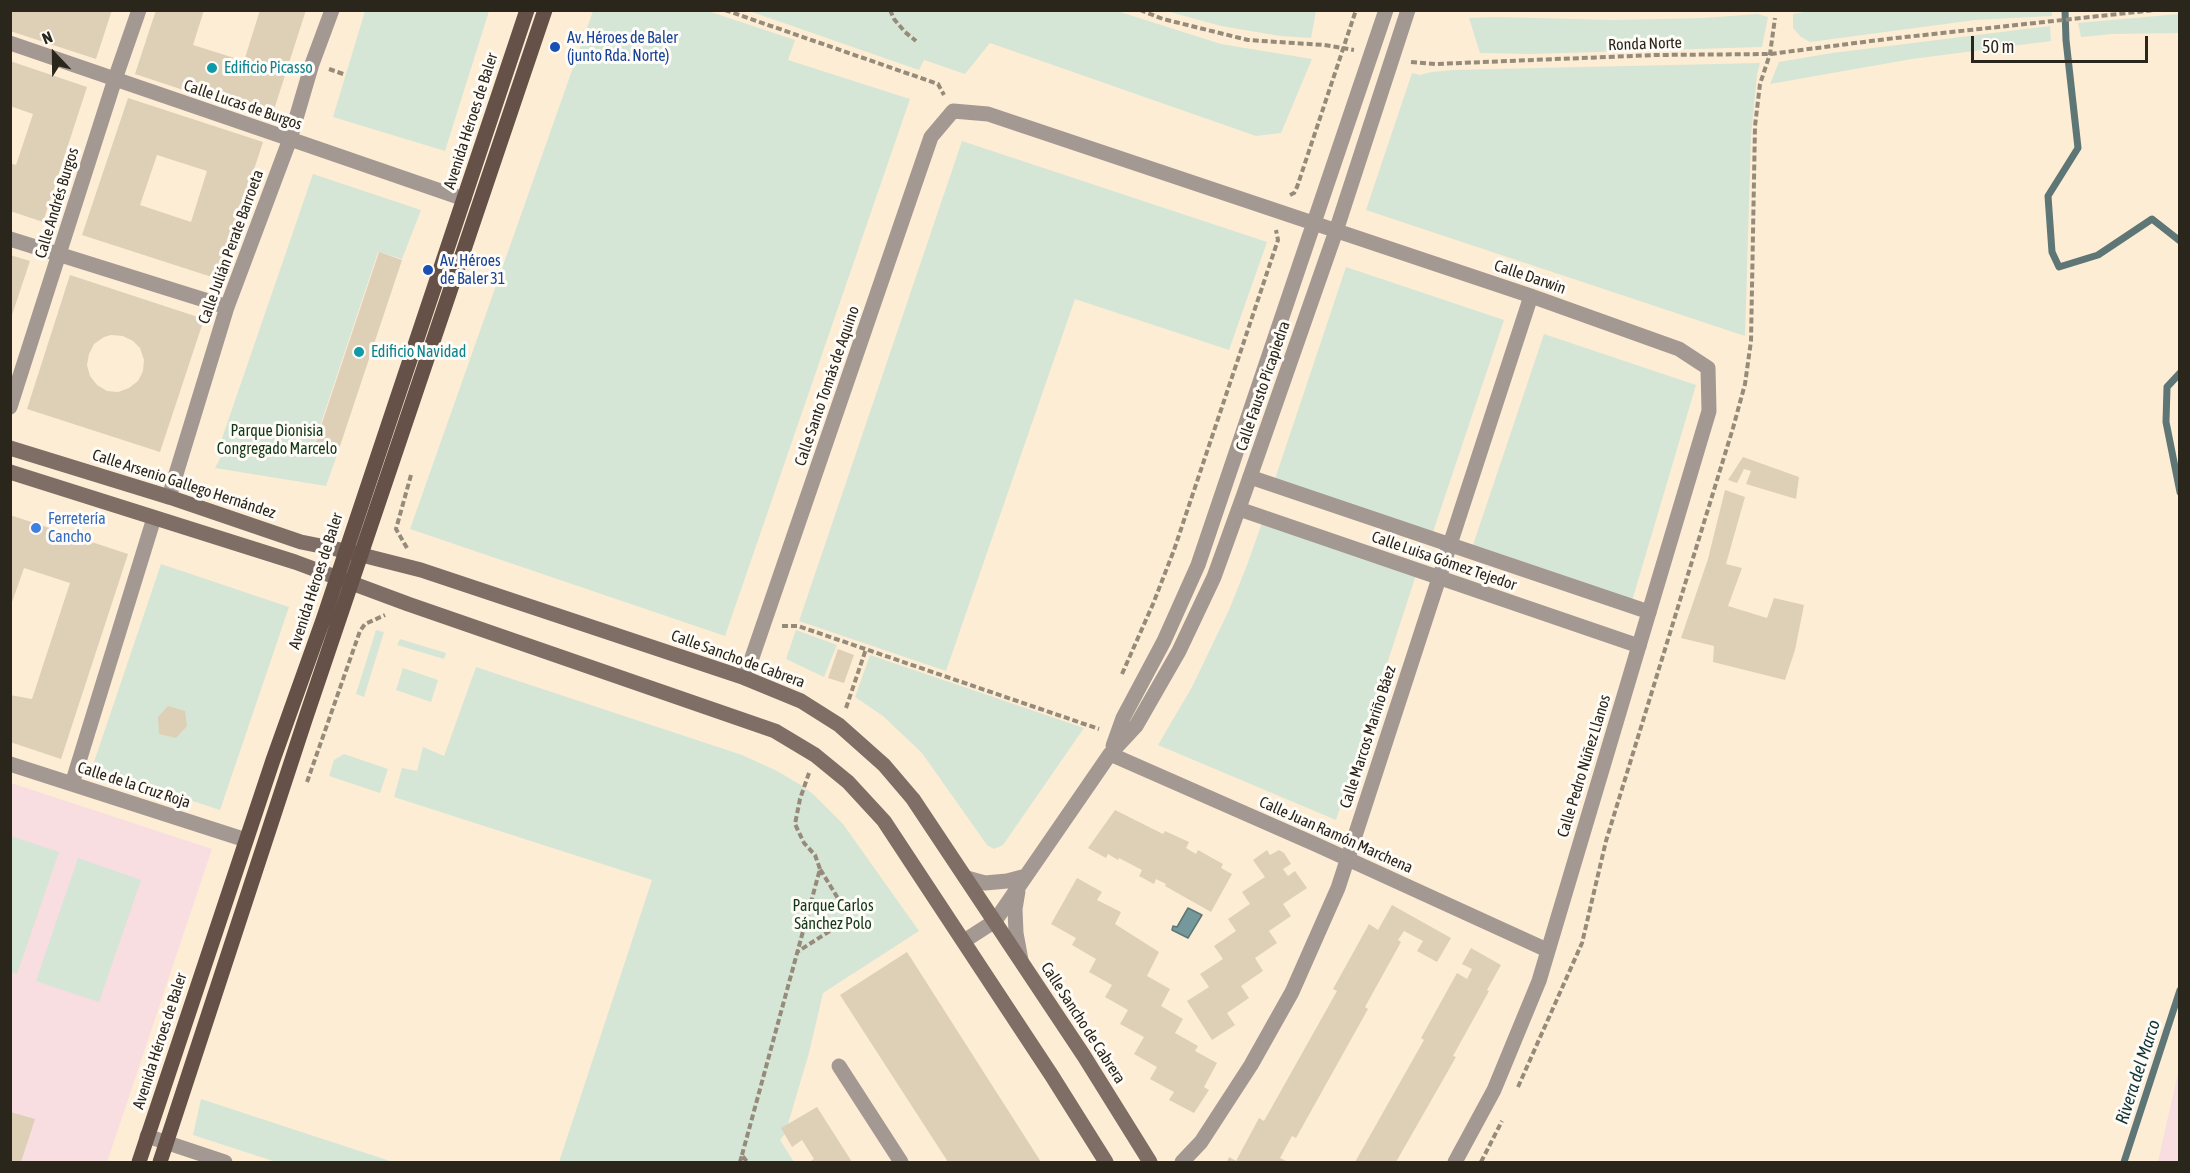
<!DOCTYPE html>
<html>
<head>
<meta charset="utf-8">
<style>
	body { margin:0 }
	#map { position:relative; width:2190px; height:1173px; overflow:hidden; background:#fdedd4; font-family:"Asap Condensed",sans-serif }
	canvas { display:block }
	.frame { position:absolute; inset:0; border:12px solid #2b261c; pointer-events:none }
	.north { position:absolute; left:24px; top:24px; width:60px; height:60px; -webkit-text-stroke:4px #fffcf7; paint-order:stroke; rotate:338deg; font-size:16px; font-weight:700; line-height:24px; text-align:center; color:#2b261c }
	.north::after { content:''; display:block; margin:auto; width:21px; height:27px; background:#2b261c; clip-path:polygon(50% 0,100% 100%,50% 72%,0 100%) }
	.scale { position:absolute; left:1971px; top:36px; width:177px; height:27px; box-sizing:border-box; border:3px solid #2b261c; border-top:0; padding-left:8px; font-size:18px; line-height:21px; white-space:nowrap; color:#2b261c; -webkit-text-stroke:4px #fffcf7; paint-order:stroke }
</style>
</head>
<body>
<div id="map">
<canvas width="2190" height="1173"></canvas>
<div class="frame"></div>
<div class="north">N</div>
<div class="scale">50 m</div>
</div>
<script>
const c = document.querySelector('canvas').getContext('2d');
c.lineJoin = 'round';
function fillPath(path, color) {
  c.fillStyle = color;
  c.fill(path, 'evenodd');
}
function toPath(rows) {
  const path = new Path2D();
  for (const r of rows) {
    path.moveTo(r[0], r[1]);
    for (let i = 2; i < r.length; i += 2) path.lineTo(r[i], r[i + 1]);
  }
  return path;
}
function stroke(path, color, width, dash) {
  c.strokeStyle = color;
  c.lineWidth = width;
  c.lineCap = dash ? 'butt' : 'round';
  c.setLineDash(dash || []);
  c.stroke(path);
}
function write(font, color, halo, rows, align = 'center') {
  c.font = font + ' "Asap Condensed",sans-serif';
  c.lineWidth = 6;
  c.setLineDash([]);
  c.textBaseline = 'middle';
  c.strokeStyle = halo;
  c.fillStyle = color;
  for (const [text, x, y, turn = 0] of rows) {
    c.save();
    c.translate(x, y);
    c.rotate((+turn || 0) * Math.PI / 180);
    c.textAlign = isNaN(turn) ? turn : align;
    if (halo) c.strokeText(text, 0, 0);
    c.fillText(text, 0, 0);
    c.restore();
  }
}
fillPath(toPath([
	[11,783,212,849,107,1162,11,1162],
	[2179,1068,2179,1162,2158,1162]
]), '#f8dde1');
fillPath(toPath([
	[1816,10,2052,10,2052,16,1975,20,1810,42,1801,37,1793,28,1793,14],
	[365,11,489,11,445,151,333,117],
	[593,11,708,11,795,40,788,60,910,99,725,636,410,529],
	[749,11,1117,11,1221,44,1312,59,1281,133,1256,136,990,43,965,74,924,60,919,70],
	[1166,11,1316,11,1311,38,1280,36,1221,26],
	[1758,14,1768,17,1762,47,1531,54,1480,53,1469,18,1495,17,1614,20,1704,18],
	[2179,14,2179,33,2112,34,2081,37,2078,23],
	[2050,26,2051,41,1912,59,1770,84,1779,62,1832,53],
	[1760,63,1757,74,1751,136,1745,336,1366,210,1412,73,1420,75,1432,72,1452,70],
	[962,141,1267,242,1229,350,1075,299,946,671,799,621],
	[313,174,421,210,402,259,378,252,314,444,338,452,326,486,215,468,226,447,220,444],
	[1346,267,1504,320,1432,535,1274,482],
	[1544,334,1696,385,1632,601,1472,548],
	[1262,523,1416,575,1336,820,1158,745,1192,687,1229,610,1247,565],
	[161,564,289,607,220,810,92,768],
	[376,630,384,632,364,697,356,694],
	[796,630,837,645,824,677,786,659],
	[400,639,446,653,444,659,397,645],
	[870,655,1084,728,1003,845,994,849,987,845,922,753,883,716,855,697],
	[476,667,742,755,777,771,799,784,813,794,843,824,919,931,823,993,809,1053,785,1134,780,1140,794,1162,559,1162,652,880,394,797,402,768,417,771,423,747,444,756],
	[403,668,438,680,431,702,396,690],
	[344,754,388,769,380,793,329,776,334,760],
	[11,836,59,852,17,974,11,972],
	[78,858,141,880,99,1002,36,981],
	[201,1099,393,1162,276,1162,193,1135]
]), '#d5e6d6');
const water = toPath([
	[1188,908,1202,915,1188,938,1172,930,1173,926,1177,927,1188,908]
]);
fillPath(water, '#74989b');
stroke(water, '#5e7675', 1.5);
stroke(toPath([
	[2065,10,2066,40,2078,148,2048,196,2052,252,2059,267,2098,255,2152,219,2180,241],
	[2180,373,2167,387,2166,422,2180,492],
	[2124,1162,2180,990]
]), '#5e7675', 7);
fillPath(toPath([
	[10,10,112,10,96,59,10,31],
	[156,10,204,10,193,45,244,61,260,10,306,10,271,119,135,74],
	[10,61,87,87,43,222,10,211,10,163,16,165,33,114,10,106],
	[128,98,263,142,218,279,82,235],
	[157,155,207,171,191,222,140,205],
	[379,252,402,260,338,452,315,444],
	[10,255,30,261,11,318,10,318],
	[70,275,204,319,160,452,27,409],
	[111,335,123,336,133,341,140,348,144,360,143,371,138,381,129,388,118,392,107,391,97,385,90,376,87,365,89,354,94,344,104,337],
	[1743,457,1799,477,1796,499,1746,484,1751,471,1744,469,1737,483,1728,480],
	[1725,490,1745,497,1726,564,1742,568,1728,606,1767,618,1774,598,1804,605,1795,650,1785,680,1713,662,1714,646,1681,638,1708,559],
	[10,515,128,554,61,759,10,742,10,695,32,699,70,583,24,568,10,608],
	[838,649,854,655,844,683,828,678],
	[168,706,185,711,187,726,176,738,159,734,158,717],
	[1115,810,1163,834,1165,831,1189,842,1186,848,1196,854,1198,850,1223,864,1221,868,1232,874,1211,912,1165,886,1166,884,1156,879,1154,884,1139,876,1142,870,1119,858,1118,860,1108,854,1106,858,1088,848],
	[1267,850,1270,855,1279,850,1284,853,1291,864,1283,869,1288,876,1295,871,1307,888,1283,904,1291,916,1269,931,1277,943,1255,958,1263,971,1241,986,1249,998,1227,1013,1235,1025,1212,1040,1187,1001,1209,987,1200,974,1223,959,1214,946,1236,931,1228,919,1250,904,1242,892,1265,877,1253,860],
	[1077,878,1102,892,1097,900,1121,912,1115,924,1159,952,1147,976,1170,989,1161,1006,1183,1019,1175,1033,1198,1046,1195,1051,1217,1063,1204,1087,1209,1090,1194,1113,1169,1100,1174,1092,1150,1079,1157,1067,1134,1054,1144,1037,1120,1024,1128,1010,1105,997,1112,985,1089,972,1096,959,1072,945,1076,938,1051,924],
	[1392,905,1451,938,1437,962,1417,951,1423,941,1404,931,1398,940,1401,942,1365,1007,1368,1009,1296,1138,1292,1136,1280,1158,1288,1162,1227,1162,1229,1157,1236,1161,1259,1118,1264,1121,1337,991,1333,989,1369,924,1378,930],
	[1471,948,1501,965,1487,990,1489,991,1453,1056,1456,1057,1396,1162,1355,1162,1424,1040,1421,1038,1457,973,1467,979,1472,969,1462,964],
	[907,952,1041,1162,948,1162,840,995],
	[817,1107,852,1162,809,1162,814,1159,802,1140,792,1147,781,1128],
	[10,1112,35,1119,21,1162,10,1162]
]), '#decfb7');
stroke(toPath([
	[725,10,938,84,944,95],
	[890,10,894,19,905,32,916,41],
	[1140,10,1163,19,1248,40,1324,45,1354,50],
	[1411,62,1436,64,1655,55,1770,54,1887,39,2155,10],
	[329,69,346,75],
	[1290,195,1294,193,1297,187,1356,10],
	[407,548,396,529,411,475],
	[782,626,798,626,1099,729],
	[1122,674,1153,604,1174,550,1278,240,1276,230],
	[846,708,866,649],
	[809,773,800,799,795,824,804,843,815,855,820,869],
	[307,782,360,631,365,624,385,615],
	[1518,1087,1582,943,1606,841,1733,428,1745,384,1751,341,1755,126,1760,84,1770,54,1775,18],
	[742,1155,820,869,850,918,797,952],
	[740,1162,742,1155,747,1162],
	[1481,1162,1502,1121]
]), '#968b7a', 4, [6, 3]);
stroke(toPath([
	[10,43,290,139],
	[1250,477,1649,612],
	[1239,509,1639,646]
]), '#a49892', 15);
stroke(toPath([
	[290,139,464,199],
	[10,239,227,307],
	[10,407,115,79,139,10],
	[169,497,227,307,290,139,312,64,332,10],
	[745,678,931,137,953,111,988,114,1531,296,1679,349,1708,368,1709,411,1539,981,1494,1090,1455,1162],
	[1113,746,1123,718,1164,641,1198,565,1386,10],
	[1110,754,1317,845,1547,950],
	[10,764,246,840],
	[72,784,154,518],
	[967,878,985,883,1007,881,1026,876],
	[1018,891,1015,909,1016,933,1021,960],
	[964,941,995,921,1110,754,1136,726,1179,651,1214,577,1244,494,1336,231,1408,10],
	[839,1066,901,1162],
	[147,1136,225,1162],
	[1182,1162,1201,1142,1251,1065,1292,992,1338,888,1531,296]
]), '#a49892', 15);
stroke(toPath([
	[10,448,169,497,301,542,346,551,421,570,745,678,801,701,839,725,884,765,913,799,1084,1056,1150,1162],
	[10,472,295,562,408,604,775,731,815,755,848,782,884,821,1052,1076,1106,1162]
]), '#7f6e66', 15);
stroke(toPath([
	[139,1162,273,760,323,620,527,10],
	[160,1162,305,720,545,10]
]), '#655147', 15);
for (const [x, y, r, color] of [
	[555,47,6,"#1a4fb4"],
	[212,68,6,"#0f9aa8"],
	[428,270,6,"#1a4fb4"],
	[359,352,6,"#0f9aa8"],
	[36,528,6,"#3f7fe0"]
]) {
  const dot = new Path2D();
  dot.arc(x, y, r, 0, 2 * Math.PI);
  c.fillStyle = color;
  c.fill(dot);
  stroke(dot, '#fffcf7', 2);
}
write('16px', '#164399', '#fffcf7', [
	["Av. Héroes de Baler",567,38],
	["(junto Rda. Norte)",567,56],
	["Av. Héroes",440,261],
	["de Baler 31",440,279]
], 'left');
write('16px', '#2b261c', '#fffcf7', [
	["Ronda Norte",1645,44,-2],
	["Calle Lucas de Burgos",243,105,19],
	["Avenida Héroes de Baler",471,121,-72],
	["Calle Andrés Burgos",57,203,-73],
	["Calle Julián Perate Barroeta",231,247,-70],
	["Calle Darwin",1530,277,19],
	["Calle Santo Tomás de Aquino",827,386,-71],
	["Calle Fausto Picapiedra",1263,386,-71],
	["Calle Arsenio Gallego Hernández",184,484,18],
	["Calle Luisa Gómez Tejedor",1444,561,19],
	["Avenida Héroes de Baler",316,581,-72],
	["Calle Sancho de Cabrera",738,659,20],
	["Calle Marcos Mariño Báez",1368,737,-72],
	["Calle Pedro Núñez Llanos",1584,766,-73],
	["Calle de la Cruz Roja",134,785,18],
	["Calle Juan Ramón Marchena",1336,835,24],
	["Calle Sancho de Cabrera",1083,1023,57],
	["Avenida Héroes de Baler",160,1041,-72]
]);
write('16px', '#0d838f', '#fffcf7', [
	["Edificio Picasso",224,68],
	["Edificio Navidad",371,352]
], 'left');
write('16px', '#103718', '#fffcf7', [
	["Parque Dionisia",277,431],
	["Congregado Marcelo",277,449],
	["Parque Carlos",833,906],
	["Sánchez Polo",833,924]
]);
write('16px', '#366cbe', '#fffcf7', [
	["Ferretería",48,519],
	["Cancho",48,537]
], 'left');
write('italic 18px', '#0e3437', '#fffcf7', [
	["Rivera del Marco",2138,1072,-72]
]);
</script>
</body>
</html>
